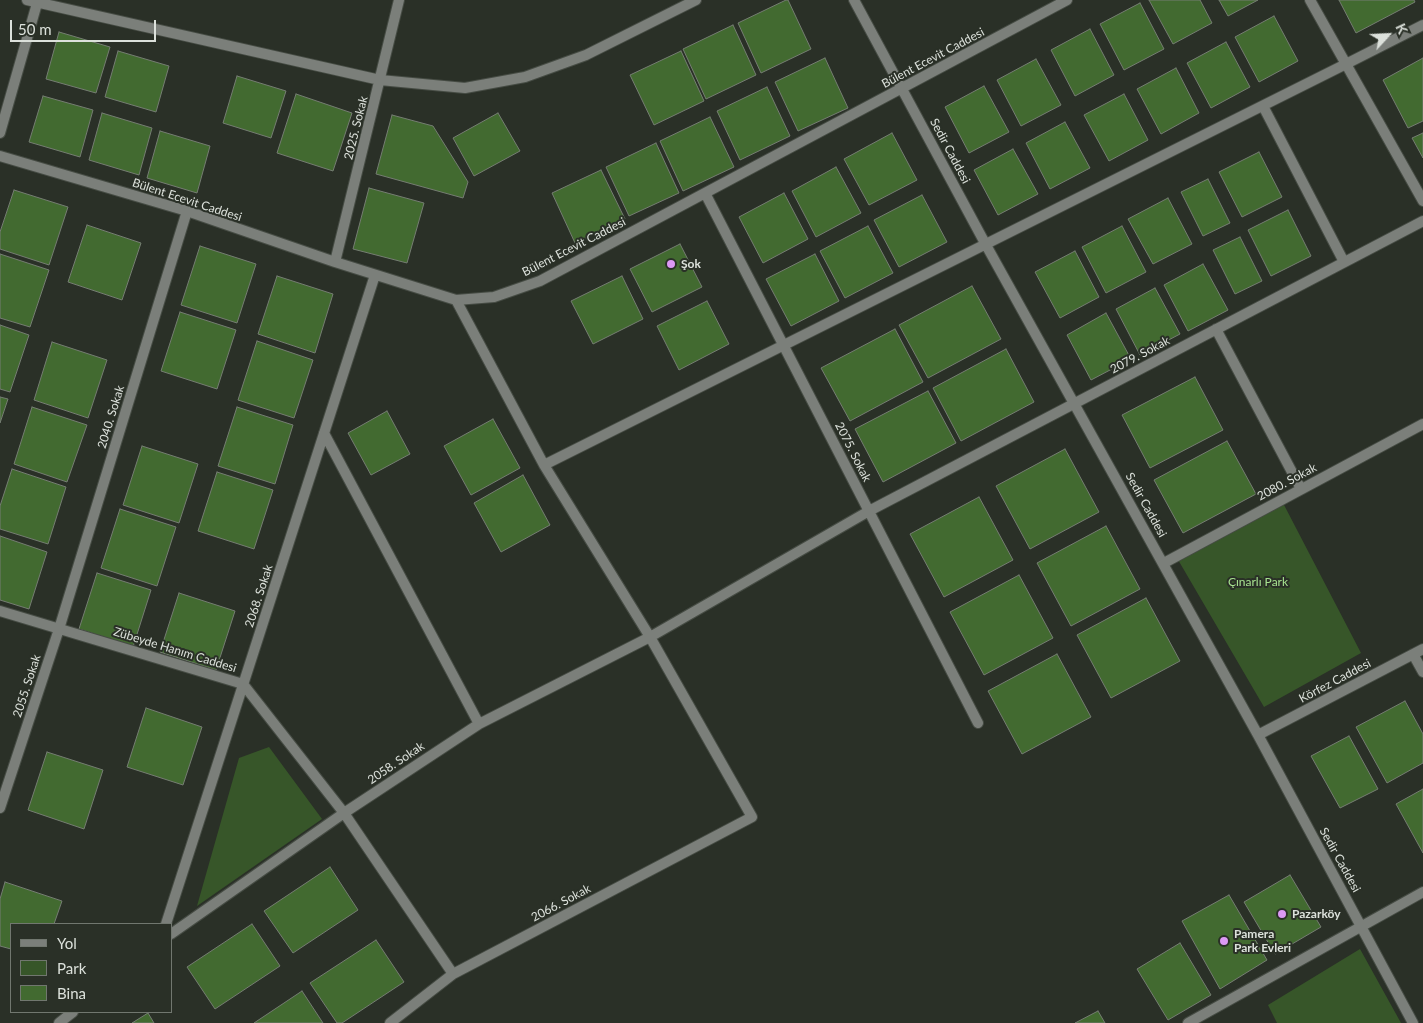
<!DOCTYPE html>
<html>
<head>
<meta charset="utf-8">
<style>
	body { margin:0 }
	#map { position:relative; width:1423px; height:1023px; overflow:hidden; background:#2a3027; font-family:Lato,sans-serif }
	canvas { display:block }
	.legend { position:absolute; left:10px; top:923px; width:162px; height:90px; box-sizing:border-box; background:#2a3027; border:1px solid #71776f; margin:0; padding:6px 9px; list-style:none; font-size:15px; color:#dce1db }
	.legend li { display:flex; align-items:center; gap:10px; height:25px }
	.legend b { width:25px; border:1px solid #71776f }
	.north { position:absolute; left:1363px; top:10px; width:50px; height:50px; -webkit-text-stroke:4px #2a3027; paint-order:stroke; rotate:65deg; font-size:14px; font-weight:700; line-height:20px; text-align:center; color:#dce1db }
	.north::after { content:''; display:block; margin:auto; width:18px; height:22px; background:#dce1db; clip-path:polygon(50% 0,100% 100%,50% 72%,0 100%) }
	.scale { position:absolute; left:10px; top:20px; width:146px; height:22px; box-sizing:border-box; border:2px solid #dce1db; border-top:0; padding-left:6px; font-size:15px; line-height:18px; white-space:nowrap; color:#dce1db; -webkit-text-stroke:4px #2a3027; paint-order:stroke }
</style>
</head>
<body>
<div id="map">
<canvas width="1423" height="1023"></canvas>
<ul class="legend">
<li><b style="height:6px;background:#7b7f7a"></b>Yol</li>
<li><b style="height:14px;background:#375629"></b>Park</li>
<li><b style="height:14px;background:#426a30"></b>Bina</li>
</ul>
<div class="north">K</div>
<div class="scale">50 m</div>
</div>
<script>
const c = document.querySelector('canvas').getContext('2d');
c.lineJoin = 'round';
function fillPath(path, color) {
  c.fillStyle = color;
  c.fill(path, 'evenodd');
}
function toPath(rows) {
  const path = new Path2D();
  for (const r of rows) {
    path.moveTo(r[0], r[1]);
    for (let i = 2; i < r.length; i += 2) path.lineTo(r[i], r[i + 1]);
  }
  return path;
}
function stroke(path, color, width, dash) {
  c.strokeStyle = color;
  c.lineWidth = width;
  c.lineCap = dash ? 'butt' : 'round';
  c.setLineDash(dash || []);
  c.stroke(path);
}
function write(font, color, halo, rows, align = 'center') {
  c.font = font + ' Lato,sans-serif';
  c.lineWidth = 4;
  c.setLineDash([]);
  c.textBaseline = 'middle';
  c.strokeStyle = halo;
  c.fillStyle = color;
  for (const [text, x, y, turn = 0] of rows) {
    c.save();
    c.translate(x, y);
    c.rotate((+turn || 0) * Math.PI / 180);
    c.textAlign = isNaN(turn) ? turn : align;
    if (halo) c.strokeText(text, 0, 0);
    c.fillText(text, 0, 0);
    c.restore();
  }
}
fillPath(toPath([
	[1283,503,1361,653,1264,707,1177,558],
	[269,747,322,819,197,906,239,758],
	[1360,949,1401,1023,1277,1023,1268,1005]
]), '#375629');
const building = toPath([
	[786,0,788,0,811,49,761,73,738,23,786,0],
	[1149,0,1200,0,1212,23,1173,44,1149,0],
	[1219,0,1258,0,1228,16,1219,0],
	[1339,0,1414,0,1415,2,1356,33,1339,0],
	[1140,3,1164,49,1124,70,1100,24,1140,3],
	[1274,16,1298,61,1259,82,1235,37,1274,16],
	[733,25,756,75,706,99,683,49,733,25],
	[1090,29,1114,75,1075,96,1051,50,1090,29],
	[59,32,110,47,96,93,46,79,59,32],
	[1226,42,1250,87,1211,108,1187,63,1226,42],
	[118,51,169,66,156,112,105,97,118,51],
	[681,51,704,101,654,125,630,75,681,51],
	[825,58,848,108,798,131,775,82,825,58],
	[1423,58,1423,121,1408,128,1383,80,1423,58],
	[1036,59,1061,105,1021,126,997,80,1036,59],
	[1176,68,1199,113,1161,134,1137,89,1176,68],
	[237,76,286,91,271,138,223,123,237,76],
	[984,86,1009,132,969,153,945,107,984,86],
	[767,87,790,136,740,160,717,111,767,87],
	[296,94,352,113,333,171,277,153,296,94],
	[1124,94,1148,140,1109,161,1084,115,1124,94],
	[43,96,93,110,80,157,29,142,43,96],
	[102,113,152,128,139,175,89,160,102,113],
	[498,113,520,151,474,176,453,138,498,113],
	[392,115,433,126,468,182,463,198,376,174,392,115],
	[710,117,734,167,683,191,660,141,710,117],
	[1065,122,1090,168,1050,189,1026,143,1065,122],
	[160,131,210,146,197,193,147,178,160,131],
	[892,133,917,180,869,205,844,159,892,133],
	[1423,133,1423,158,1412,138,1423,133],
	[656,143,679,193,629,216,606,167,656,143],
	[1013,149,1038,194,998,215,974,170,1013,149],
	[1259,152,1282,197,1242,217,1219,172,1259,152],
	[836,167,861,213,816,237,792,191,836,167],
	[601,170,625,219,575,243,552,193,601,170],
	[1208,179,1230,223,1203,236,1181,192,1208,179],
	[369,188,424,203,407,263,353,249,369,188],
	[14,190,68,207,49,265,0,249,0,232,14,190],
	[784,193,808,239,763,263,739,217,784,193],
	[922,195,947,242,899,267,874,220,922,195],
	[1168,198,1192,244,1153,264,1128,219,1168,198],
	[1288,210,1311,256,1271,276,1248,230,1288,210],
	[87,225,141,243,122,300,68,282,87,225],
	[868,226,893,273,845,298,820,251,868,226],
	[1122,226,1146,272,1106,293,1082,247,1122,226],
	[1240,237,1262,281,1235,294,1213,250,1240,237],
	[680,244,702,287,652,312,630,269,680,244],
	[200,246,256,264,237,323,181,305,200,246],
	[1075,251,1099,297,1060,318,1035,272,1075,251],
	[0,254,49,270,30,327,0,318,0,254],
	[815,254,839,301,791,326,766,279,815,254],
	[1203,264,1228,310,1188,331,1164,285,1203,264],
	[277,276,333,294,315,353,258,334,277,276],
	[622,276,643,319,593,344,571,301,622,276],
	[972,286,1001,339,928,378,899,325,972,286],
	[1155,288,1180,334,1140,355,1116,309,1155,288],
	[707,301,729,344,679,370,657,326,707,301],
	[180,312,236,330,217,389,161,371,180,312],
	[1106,313,1131,359,1091,380,1067,335,1106,313],
	[0,325,29,335,10,392,0,389,0,325],
	[895,329,923,382,850,421,821,368,895,329],
	[257,341,313,360,294,418,238,400,257,341],
	[52,342,107,360,88,418,34,400,52,342],
	[1006,349,1034,402,961,441,933,388,1006,349],
	[1195,377,1223,430,1150,468,1122,415,1195,377],
	[928,391,956,443,883,482,855,429,928,391],
	[0,397,8,399,0,423,0,397],
	[32,407,87,425,67,482,14,464,32,407],
	[237,407,293,425,275,484,218,466,237,407],
	[387,411,410,454,371,475,348,433,387,411],
	[493,419,520,468,471,495,444,446,493,419],
	[1227,441,1256,494,1183,533,1154,480,1227,441],
	[142,446,198,464,179,523,123,505,142,446],
	[1065,449,1099,512,1030,549,996,486,1065,449],
	[12,469,66,487,48,544,0,529,0,506,12,469],
	[217,472,273,490,254,549,198,531,217,472],
	[523,475,550,525,501,552,474,503,523,475],
	[979,497,1013,560,944,597,910,534,979,497],
	[120,509,176,527,157,586,101,568,120,509],
	[1106,526,1140,589,1071,626,1037,563,1106,526],
	[0,536,47,552,29,609,0,600,0,536],
	[97,573,151,590,133,647,79,629,97,573],
	[1019,575,1053,638,984,675,950,612,1019,575],
	[179,593,235,611,216,670,160,652,179,593],
	[1146,598,1180,661,1111,698,1077,635,1146,598],
	[1057,654,1091,717,1022,754,988,691,1057,654],
	[1405,701,1423,734,1423,763,1387,783,1356,727,1405,701],
	[146,708,202,727,183,785,127,767,146,708],
	[1349,736,1378,789,1340,808,1311,756,1349,736],
	[47,752,103,770,84,829,28,810,47,752],
	[1423,789,1423,853,1396,804,1423,789],
	[330,867,358,910,293,953,264,911,330,867],
	[1290,875,1321,927,1275,954,1244,902,1290,875],
	[5,882,62,901,54,924,11,924,11,949,0,946,0,899,5,882],
	[1229,895,1267,960,1220,989,1182,921,1229,895],
	[252,924,280,966,215,1009,187,967,252,924],
	[376,940,404,982,342,1023,337,1023,310,983,376,940],
	[1180,943,1211,995,1168,1020,1137,969,1180,943],
	[302,991,323,1023,254,1023,302,991],
	[1098,1011,1105,1023,1075,1023,1098,1011],
	[148,1013,154,1023,132,1023,148,1013]
]);
fillPath(building, '#426a30');
stroke(building, '#757d72', 1);
const street = toPath([
	[27,0,380,80,465,88,525,77,586,55,696,0],
	[854,0,986,245,1258,735,1413,1023],
	[1310,0,1423,201],
	[1263,106,1344,262],
	[0,133,38,0],
	[0,156,187,211,335,262,456,300,494,297,540,281,1067,0],
	[705,193,978,723],
	[335,262,399,0],
	[1216,329,1301,489],
	[324,433,479,724],
	[544,465,1346,64,1423,25],
	[1164,563,1423,424],
	[0,611,243,684,344,813,453,974],
	[1413,654,1423,672],
	[1258,735,1423,649],
	[0,808,59,629,187,211],
	[166,924,375,275],
	[171,934,344,813,479,724,650,637,869,511,1423,221],
	[59,1023,73,1012],
	[390,1023,453,974,752,817,650,637,544,465,456,300],
	[1188,1023,1423,892]
]);
stroke(street, '#464c44', 12);
stroke(street, '#7b7f7a', 10);
for (const [x, y, r, color] of [
	[671,264,5,"#dc99f4"],
	[1282,914,5,"#dc99f4"],
	[1224,941,5,"#dc99f4"]
]) {
  const dot = new Path2D();
  dot.arc(x, y, r, 0, 2 * Math.PI);
  c.fillStyle = color;
  c.fill(dot);
  stroke(dot, '#2a3027', 2);
}
write('12px', '#dce1db', '#2a3027', [
	["Bülent Ecevit Caddesi",933,58,-28],
	["2025. Sokak",356,128,-76],
	["Sedir Caddesi",950,151,62],
	["Bülent Ecevit Caddesi",187,200,18],
	["Bülent Ecevit Caddesi",574,247,-27],
	["2079. Sokak",1140,355,-28],
	["2040. Sokak",111,417,-73],
	["2075. Sokak",853,452,63],
	["2080. Sokak",1287,482,-28],
	["Sedir Caddesi",1146,505,61],
	["2068. Sokak",259,596,-72],
	["Zübeyde Hanım Caddesi",175,650,17],
	["Körfez Caddesi",1335,681,-28],
	["2055. Sokak",27,686,-72],
	["2058. Sokak",396,763,-34],
	["Sedir Caddesi",1340,860,61],
	["2066. Sokak",561,903,-28]
]);
write('bold 12px', '#dce1db', '#2a3027', [
	["Şok",681,264],
	["Pazarköy",1292,914],
	["Pamera",1234,934],
	["Park Evleri",1234,948]
], 'left');
write('12px', '#a7e28f', '#2a3027', [
	["Çınarlı Park",1258,582]
]);
</script>
</body>
</html>
